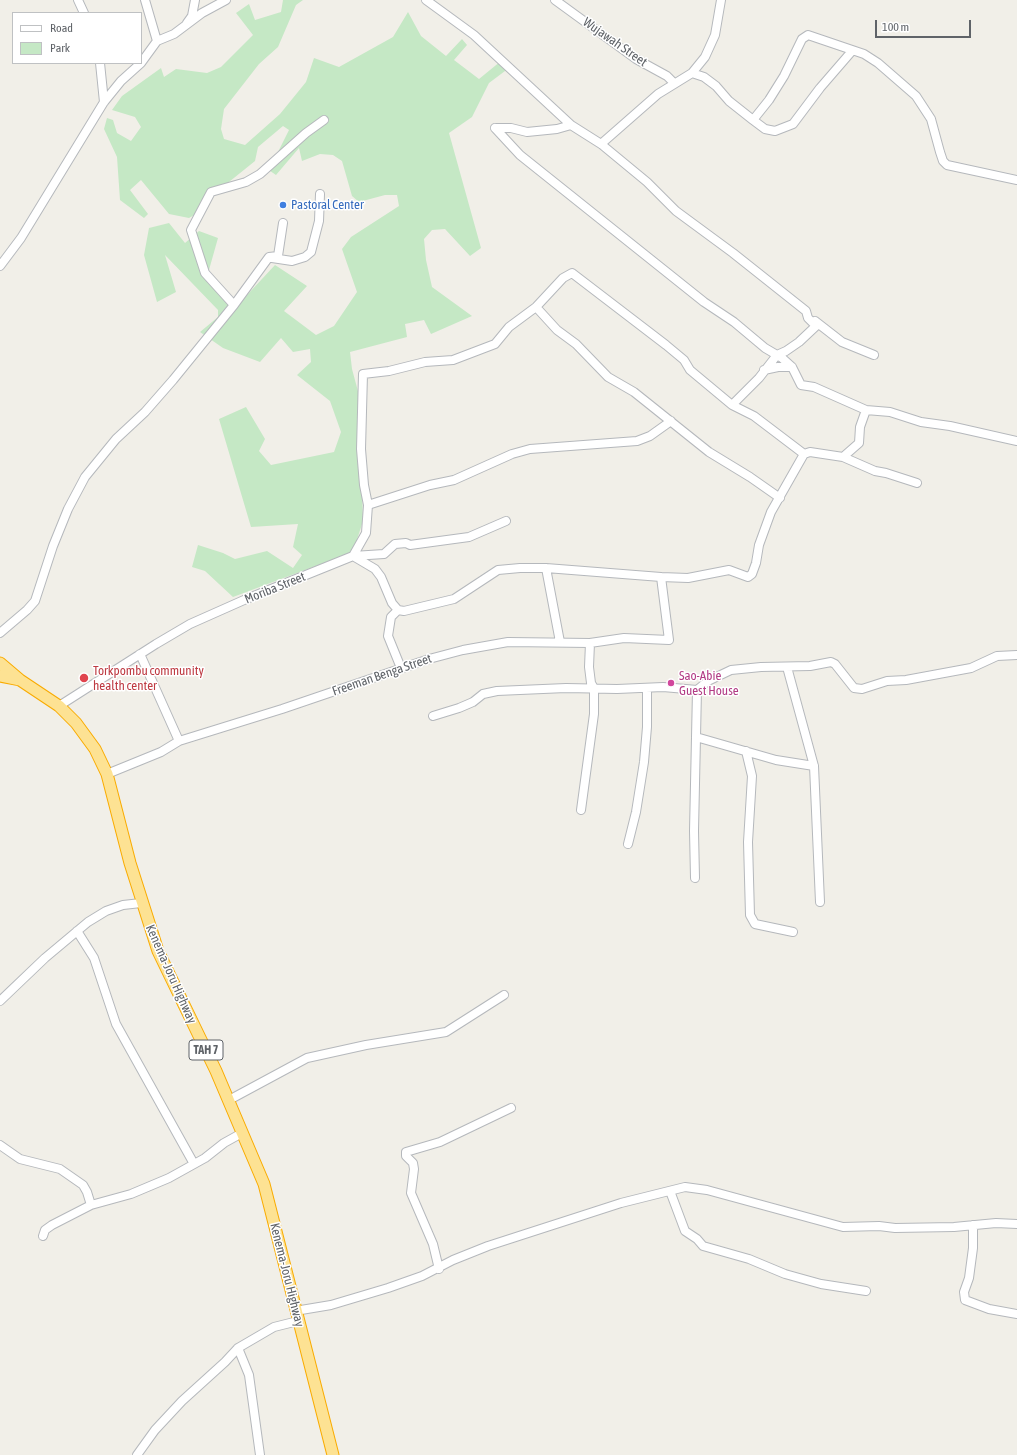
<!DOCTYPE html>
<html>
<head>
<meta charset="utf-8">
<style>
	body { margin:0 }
	#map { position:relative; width:1017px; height:1455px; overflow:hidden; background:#f1efe8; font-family:"Asap Condensed",sans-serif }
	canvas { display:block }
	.legend { position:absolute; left:12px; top:12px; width:130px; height:52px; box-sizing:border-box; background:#fff; border:1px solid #bfc1c3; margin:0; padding:5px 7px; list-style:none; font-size:12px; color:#5f6368 }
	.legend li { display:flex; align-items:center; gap:8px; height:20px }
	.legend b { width:20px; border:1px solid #bfc1c3 }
	.scale { position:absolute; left:875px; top:20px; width:96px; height:18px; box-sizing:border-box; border:2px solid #5f6368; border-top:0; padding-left:5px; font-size:12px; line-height:14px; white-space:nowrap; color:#5f6368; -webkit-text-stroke:3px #fff; paint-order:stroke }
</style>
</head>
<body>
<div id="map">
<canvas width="1017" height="1455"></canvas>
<ul class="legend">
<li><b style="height:5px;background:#fff"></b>Road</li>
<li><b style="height:11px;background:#c5e8c5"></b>Park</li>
</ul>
<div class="scale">100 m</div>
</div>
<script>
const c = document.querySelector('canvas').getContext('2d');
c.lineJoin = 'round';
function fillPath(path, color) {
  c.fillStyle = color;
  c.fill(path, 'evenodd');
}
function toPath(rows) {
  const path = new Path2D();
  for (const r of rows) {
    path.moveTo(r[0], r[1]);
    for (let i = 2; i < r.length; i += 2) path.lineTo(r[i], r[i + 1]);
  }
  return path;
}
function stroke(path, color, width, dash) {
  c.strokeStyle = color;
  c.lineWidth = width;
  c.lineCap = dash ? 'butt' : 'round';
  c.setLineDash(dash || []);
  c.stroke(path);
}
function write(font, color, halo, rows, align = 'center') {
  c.font = font + ' "Asap Condensed",sans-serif';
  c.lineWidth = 3;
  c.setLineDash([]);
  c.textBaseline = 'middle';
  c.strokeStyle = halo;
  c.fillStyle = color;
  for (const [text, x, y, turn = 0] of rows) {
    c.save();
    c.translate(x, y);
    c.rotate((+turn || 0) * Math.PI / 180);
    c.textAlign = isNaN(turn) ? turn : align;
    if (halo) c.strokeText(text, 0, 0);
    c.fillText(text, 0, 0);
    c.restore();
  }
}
fillPath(toPath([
	[283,0,303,0,296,5,278,47,259,64,224,109,221,129,224,139,245,145,280,114,306,82,314,58,339,67,393,37,408,12,421,36,446,56,462,39,467,45,454,60,479,79,501,61,509,68,489,83,472,117,449,133,481,248,470,256,445,229,432,230,424,239,426,260,432,287,472,316,431,334,424,320,405,324,407,337,350,352,352,369,359,395,363,521,353,552,233,597,205,571,192,567,198,545,223,553,235,559,267,551,293,568,302,555,293,547,298,524,251,527,219,419,246,407,265,439,259,451,271,465,334,452,341,432,330,401,297,375,311,362,310,349,293,352,281,338,260,362,223,348,200,332,218,317,218,310,165,255,176,292,157,302,144,255,149,228,169,223,185,243,199,231,218,238,207,277,234,309,275,265,307,286,284,311,316,335,334,326,357,292,342,249,351,237,399,206,397,195,385,195,359,202,352,196,342,161,333,155,320,154,302,161,299,148,276,175,263,166,276,156,289,130,283,126,258,147,255,161,219,190,203,210,189,218,169,214,141,180,130,190,148,214,144,218,120,200,117,157,104,129,107,118,113,120,117,133,131,141,141,127,135,117,112,110,122,96,161,68,164,77,176,69,207,73,221,67,253,35,236,13,249,4,255,20,281,12]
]), '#c5e8c5');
const minor = toPath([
	[78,0,84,13],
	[145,0,157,41],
	[426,0,474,35,571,125,601,144,647,182,676,211,733,253,806,311,808,318,816,326,799,342,786,351,777,355,759,378,732,405],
	[555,0,636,59,667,76,674,83],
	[187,23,192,16,195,0],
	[157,41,174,34,202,13,226,0],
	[100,63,104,102],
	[141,63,157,41],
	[692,73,704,77,716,86,729,101,753,120,765,129,775,131,793,124,820,88,852,51],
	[753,120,769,100,784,76,802,39,808,35,864,54,878,63,916,96,931,119,940,152,943,161,947,165,1017,180],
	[495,128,520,155,704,302,734,322,765,348,782,358,792,367,801,385,814,387,866,410,890,412,921,422,950,426,1017,441],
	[495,128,511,128,527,132,557,129,571,125],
	[601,144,658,94,692,73,705,57,715,35,721,0],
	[272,258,292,261,305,257,311,252,319,221,320,194],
	[0,266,21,238,104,102,121,81,141,63],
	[234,305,205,273,191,230,211,192,246,182,260,174,306,133,324,120],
	[536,307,557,330,576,344,608,377,634,392,709,452,750,477,780,498],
	[815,321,842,342,874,355],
	[764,370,778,367,792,367],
	[843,457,859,443,860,427,866,410],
	[368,505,430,485,454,480,512,454,530,449,637,441,650,436,671,421],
	[353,556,366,533,368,505,364,485,361,449,363,374,389,371,425,362,453,360,495,344,509,327,536,307,563,278,572,273,666,345,684,360,690,370,732,405,754,416,804,454,810,452,843,457,875,471,886,473,917,483],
	[546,568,560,642],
	[661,577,688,578,729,570,748,577,752,574,756,563,759,545,771,512,804,454],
	[398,610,391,617,388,636,401,668],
	[0,633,27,610,35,601,53,546,68,509,85,477,116,439,145,412,173,380,234,305,269,257,278,256,283,223],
	[140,654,179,741],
	[787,667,814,766,820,902],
	[59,706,156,644,190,624,244,600,353,556,384,554,395,544,406,543,410,545,469,537,506,521],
	[433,716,459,708,473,702,483,694,497,691,566,688,617,689,663,687,697,690,708,681,731,670,761,667,810,666,831,662,835,664,854,688,862,689,887,681,906,680,971,668,997,656,1017,655],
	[696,737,776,760,814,766],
	[746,751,752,776,748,842,750,915,755,924,793,932],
	[107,774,161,752,179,741,282,709,429,659,463,650,508,642,590,643,624,638,669,640,661,577,546,568,520,568,498,570,454,599,404,611,398,610,392,603,381,577,375,569,353,556],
	[581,810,594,714,594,688,591,683,589,667,590,643],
	[628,844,636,812,644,762,647,727,647,688],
	[695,878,694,831,697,690],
	[77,931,94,958,116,1024,194,1164],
	[0,1001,45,958,88,922,106,911,123,905,141,903],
	[229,1100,307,1058,366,1045,446,1032,504,995],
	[0,1145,20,1159,60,1169,83,1185,87,1192,91,1205],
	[670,1191,685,1231,697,1239,703,1246,749,1259,785,1274,821,1284,866,1291],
	[973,1225,973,1248,969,1278,964,1292,965,1300,989,1309,1017,1314],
	[43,1236,45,1230,52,1225,91,1205,131,1194,169,1178,205,1158,224,1143,242,1133],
	[439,1269,433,1244,411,1193,414,1169,413,1163,406,1156,406,1152,440,1142,511,1108],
	[295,1311,331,1305,388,1288,422,1276,453,1260,488,1246,621,1203,685,1187,707,1190,843,1227,879,1226,895,1228,954,1227,996,1223,1017,1224],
	[238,1348,249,1375,260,1455],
	[137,1455,155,1430,182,1401,225,1362,238,1348,274,1327,298,1321]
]);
const highway = toPath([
	[0,663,20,680,59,706,76,723,95,749,107,774,130,863,158,951,216,1071,264,1184,333,1455],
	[0,676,20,680]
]);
stroke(minor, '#b5b8bc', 10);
stroke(highway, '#f9ab00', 13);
stroke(minor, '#fff', 8);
stroke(highway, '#fde293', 11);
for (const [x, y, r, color] of [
	[283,205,4,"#3f7fe0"],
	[84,678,5,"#e0444e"],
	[671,683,4,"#d1479c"]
]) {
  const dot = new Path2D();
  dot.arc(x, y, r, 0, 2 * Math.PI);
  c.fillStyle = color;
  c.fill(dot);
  stroke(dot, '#fff', 1.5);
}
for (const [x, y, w] of [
	[206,1050,34]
]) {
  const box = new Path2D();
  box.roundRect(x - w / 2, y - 10, w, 20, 3);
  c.fillStyle = '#fff';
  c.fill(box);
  stroke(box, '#5f6368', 1);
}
write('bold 12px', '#5f6368', null, [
	["TAH 7",206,1050]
]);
write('13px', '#5f6368', '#fff', [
	["Wujawah Street",615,42,35],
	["Moriba Street",275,588,-22],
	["Freeman Benga Street",382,675,-19],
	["Kenema-Joru Highway",171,974,66],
	["Kenema-Joru Highway",287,1275,76]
]);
write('13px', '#366cbe', '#fff', [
	["Pastoral Center",291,205]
], 'left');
write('13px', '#be3a42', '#fff', [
	["Torkpombu community",93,671],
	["health center",93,686]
], 'left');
write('13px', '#b23c85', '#fff', [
	["Sao-Abie",679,676],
	["Guest House",679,691]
], 'left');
</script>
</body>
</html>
